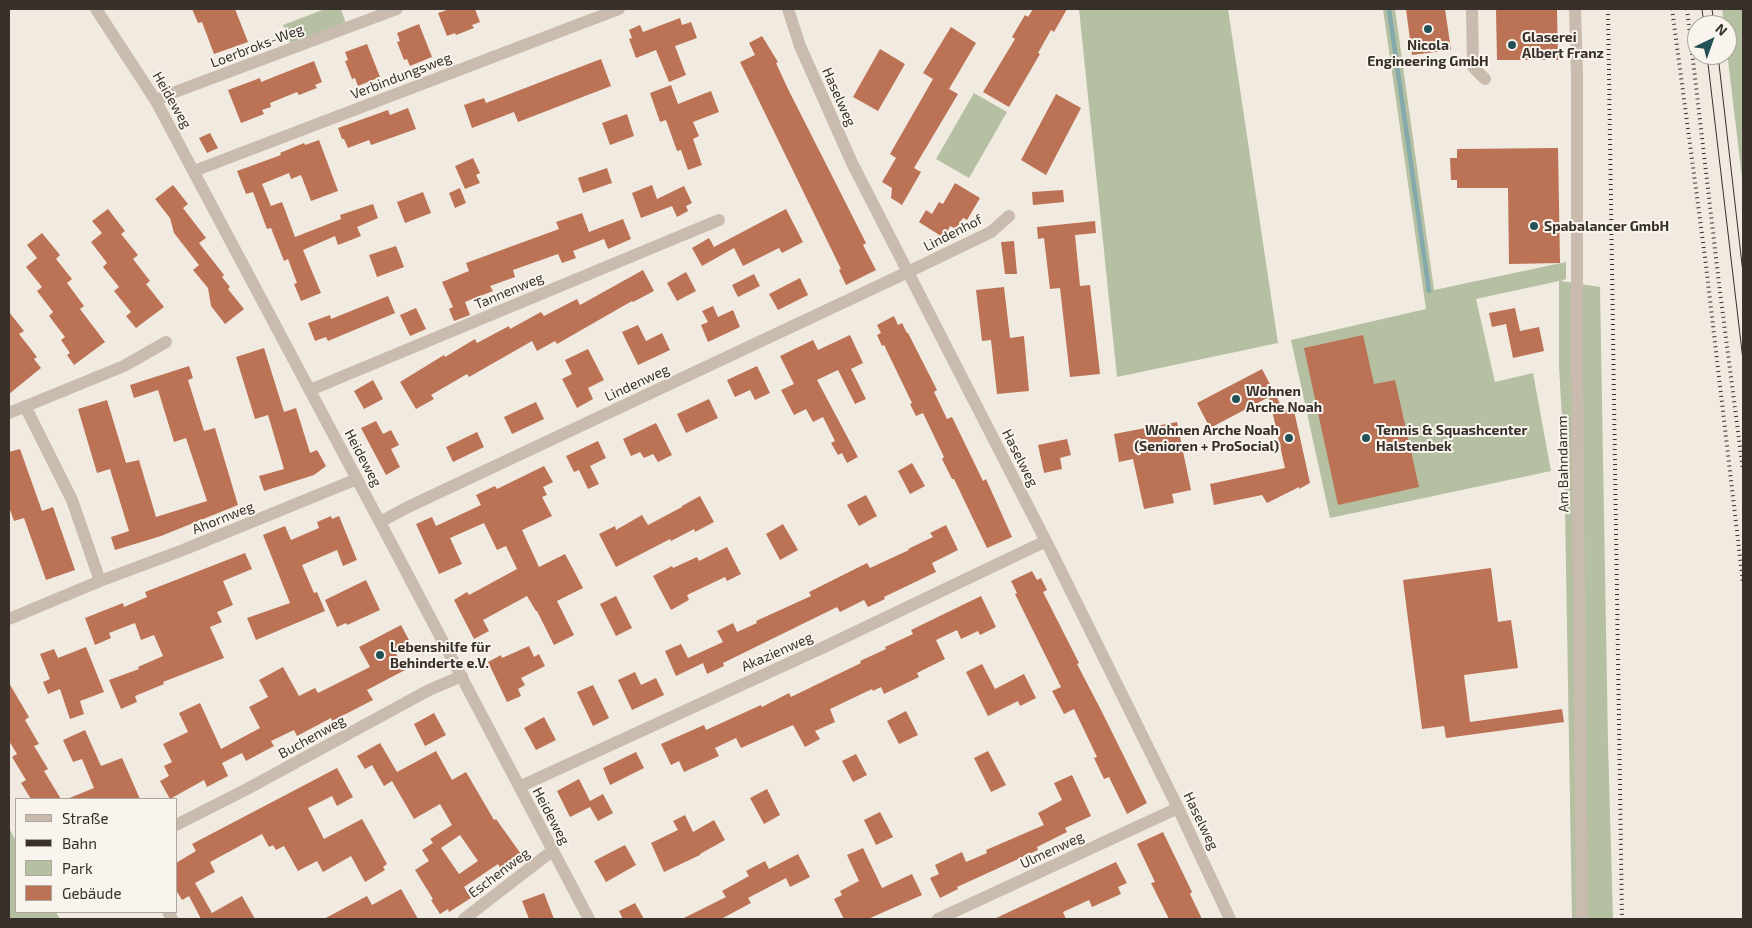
<!DOCTYPE html>
<html>
<head>
<meta charset="utf-8">
<style>
	body { margin:0 }
	#map { position:relative; width:1752px; height:928px; overflow:hidden; background:#f1eae1; font-family:"Exo 2",sans-serif }
	canvas { display:block }
	.frame { position:absolute; inset:0; border:10px solid #38302b; pointer-events:none }
	.legend { position:absolute; left:15px; top:798px; width:162px; height:115px; box-sizing:border-box; background:#f9f4ed; border:1px solid #aca69f; margin:0; padding:6px 9px; list-style:none; font-size:15px; color:#38302b }
	.legend li { display:flex; align-items:center; gap:10px; height:25px }
	.legend b { width:25px; border:1px solid #aca69f }
	.north { position:absolute; left:1687px; top:15px; width:50px; height:50px; box-sizing:border-box; background:#f9f4ed; border:1px solid #aca69f; border-radius:50%; rotate:42deg; font-size:14px; font-weight:700; line-height:20px; text-align:center; color:#38302b }
	.north::after { content:''; display:block; margin:auto; width:18px; height:22px; background:#245156; clip-path:polygon(50% 0,100% 100%,50% 72%,0 100%) }
</style>
</head>
<body>
<div id="map">
<canvas width="1752" height="928"></canvas>
<div class="frame"></div>
<ul class="legend">
<li><b style="height:6px;background:#c9bbad"></b>Straße</li>
<li><b style="height:6px;background:#38302b"></b>Bahn</li>
<li><b style="height:14px;background:#b4c0a1"></b>Park</li>
<li><b style="height:14px;background:#bc7254"></b>Gebäude</li>
</ul>
<div class="north">N</div>
</div>
<script>
const c = document.querySelector('canvas').getContext('2d');
c.lineJoin = 'round';
function fillPath(path, color) {
  c.fillStyle = color;
  c.fill(path, 'evenodd');
}
function toPath(rows) {
  const path = new Path2D();
  for (const r of rows) {
    path.moveTo(r[0], r[1]);
    for (let i = 2; i < r.length; i += 2) path.lineTo(r[i], r[i + 1]);
  }
  return path;
}
function stroke(path, color, width, dash) {
  c.strokeStyle = color;
  c.lineWidth = width;
  c.lineCap = dash ? 'butt' : 'round';
  c.setLineDash(dash || []);
  c.stroke(path);
}
function write(font, color, halo, rows, align = 'center') {
  c.font = font + ' "Exo 2",sans-serif';
  c.lineWidth = 4;
  c.setLineDash([]);
  c.textBaseline = 'middle';
  c.strokeStyle = halo;
  c.fillStyle = color;
  for (const [text, x, y, turn = 0] of rows) {
    c.save();
    c.translate(x, y);
    c.rotate((+turn || 0) * Math.PI / 180);
    c.textAlign = isNaN(turn) ? turn : align;
    if (halo) c.strokeText(text, 0, 0);
    c.fillText(text, 0, 0);
    c.restore();
  }
}
fillPath(toPath([
	[325,9,341,9,346,24,291,45,283,25],
	[1079,9,1228,9,1278,343,1117,377],
	[1383,9,1395,9,1434,290,1566,262,1566,279,1561,281,1600,287,1608,743,1613,919,1572,919,1564,451,1559,367,1559,281,1476,299,1495,382,1533,373,1551,471,1330,518,1291,340,1426,309],
	[1722,9,1743,9,1743,186,1727,52,1727,25,1724,25],
	[974,93,1007,112,969,178,936,159],
	[9,828,16,841,16,912,56,912,60,919,9,919]
]), '#b4c0a1');
stroke(toPath([
	[1389,9,1429,291]
]), '#82a9ac', 4.5);
fillPath(toPath([
	[192,9,235,9,248,42,214,54,202,22,198,23],
	[450,9,475,9,480,22,472,25,474,28,456,35,455,33,447,36,438,13],
	[1033,9,1067,9,1054,32,1051,30,1038,53,1040,54,1009,107,983,92,1015,39,1012,37,1025,15,1028,17],
	[1406,9,1445,9,1451,50,1412,55],
	[1496,9,1557,9,1558,60,1497,60],
	[680,18,682,25,691,22,697,38,675,46,686,75,669,82,656,50,636,58,629,39,632,38,629,30,640,25,643,32],
	[419,24,432,57,410,66,407,59,404,60,397,42,400,41,397,33],
	[951,27,976,43,949,89,958,94,914,168,921,172,902,205,891,198,892,188,882,182,896,158,890,154,933,79,923,73],
	[762,36,778,62,776,63,788,89,866,243,863,245,876,270,846,285,839,270,841,269,740,62,755,55,749,43],
	[367,44,380,77,358,86,355,78,352,79,345,61,348,60,345,52],
	[880,49,905,64,878,111,853,97],
	[601,59,611,86,518,122,514,112,472,128,464,105,484,98,486,103],
	[314,61,322,82,315,85,317,88,299,95,297,92,270,103,271,107,262,110,264,114,241,123,228,90,260,78,261,82],
	[671,85,678,104,711,91,719,112,693,122,699,136,693,139,702,165,688,170,681,150,677,151,666,120,660,122,650,93],
	[1056,94,1081,108,1046,175,1021,160],
	[408,108,416,129,371,145,369,140,348,148,344,139,342,139,338,128,388,110,390,115],
	[627,114,634,136,610,145,602,123],
	[210,133,218,148,207,153,199,138],
	[319,140,338,191,311,201,301,175,291,179,289,173,262,184,271,206,282,202,295,237,341,219,340,215,373,204,378,218,357,227,361,236,338,245,335,236,303,250,321,293,301,301,294,284,297,283,288,259,284,261,271,228,267,229,253,192,246,194,237,171,281,155,280,153,304,143,305,145],
	[1558,148,1560,263,1509,264,1508,188,1457,188,1457,180,1451,180,1450,158,1457,158,1457,149],
	[473,158,480,173,476,175,480,183,465,189,455,166],
	[607,168,612,183,583,193,578,178],
	[955,183,980,198,967,220,963,218,956,229,950,226,944,238,919,222,926,210,932,214,939,202,943,204],
	[173,185,188,204,183,208,206,238,199,243,224,275,222,277,230,287,228,289,244,309,225,324,211,306,208,288,193,270,199,265,174,233,170,218,155,199],
	[652,185,657,199,684,186,692,203,686,206,688,211,677,217,672,206,641,218,632,193],
	[460,188,466,203,455,208,449,193],
	[1063,190,1064,202,1033,205,1032,192],
	[423,192,431,213,405,223,397,202],
	[108,209,125,231,121,234,138,255,133,259,150,281,146,284,164,307,136,328,126,316,131,312,114,291,119,287,103,267,107,263,91,242,102,233,92,221],
	[786,209,803,242,782,253,779,248,743,266,734,248,702,266,692,248,709,238,714,247],
	[582,213,589,232,623,219,631,239,608,249,604,239,573,251,576,258,562,263,558,254,513,270,515,277,490,286,493,291,465,302,470,315,454,321,449,309,453,307,442,282,469,271,466,263,559,229,556,222],
	[1095,221,1096,233,1075,235,1080,286,1090,285,1100,374,1070,377,1060,288,1050,289,1044,238,1038,239,1037,227],
	[42,233,60,255,56,259,72,279,67,283,84,306,80,309,105,342,74,365,67,355,70,353,61,340,65,337,49,316,53,312,37,291,42,287,26,267,37,258,27,245],
	[1014,241,1017,274,1005,274,1001,242],
	[396,246,404,267,377,277,369,255],
	[643,270,654,291,633,302,632,301,557,344,555,341,537,351,532,341,469,377,467,374,431,395,434,399,416,409,400,382,444,355,445,357,475,339,477,343,509,326,510,329,541,312,544,316,577,299,580,305],
	[686,272,696,291,677,301,667,283],
	[754,274,760,286,738,297,732,285],
	[800,278,808,295,778,310,769,294],
	[1004,287,1010,338,1024,336,1029,391,997,394,991,340,982,341,976,290],
	[388,296,395,313,328,341,326,337,315,341,308,323,330,315,331,319],
	[713,306,718,317,733,310,740,327,708,342,701,325,708,322,702,311],
	[416,308,426,329,410,336,400,315],
	[1515,308,1520,331,1539,327,1544,351,1513,358,1506,324,1492,327,1489,313],
	[9,312,24,331,19,334,37,357,34,359,41,368,9,394],
	[894,316,898,325,902,323,907,333,908,333,937,390,934,392,947,419,952,417,983,481,986,479,1012,537,987,548,954,479,952,479,942,459,944,457,923,413,916,416,910,404,912,403,884,345,882,346,877,335,881,333,877,325],
	[638,325,646,341,662,333,670,350,638,365,622,332],
	[850,335,863,363,851,369,866,399,855,404,838,370,817,380,858,457,847,463,842,453,838,455,831,443,835,441,823,417,813,422,806,409,794,415,781,390,794,384,780,356,813,340,818,350],
	[1363,335,1374,384,1395,380,1419,487,1338,505,1304,348],
	[264,348,284,412,296,408,310,453,317,450,326,466,314,475,264,491,259,476,284,469,268,415,255,419,236,357],
	[588,349,604,380,588,388,593,399,577,408,562,379,572,374,565,360],
	[189,366,193,378,188,380,204,431,215,428,238,505,161,536,115,550,111,537,129,531,110,469,97,473,78,409,107,400,126,463,139,460,156,517,207,501,186,438,174,442,158,390,134,398,130,385],
	[757,366,770,393,755,400,750,390,735,397,727,380],
	[1262,369,1284,411,1293,406,1310,483,1299,489,1299,487,1267,503,1262,495,1214,505,1210,484,1285,468,1269,397,1210,428,1197,403],
	[373,380,383,399,364,409,354,391],
	[709,399,718,418,686,433,677,414],
	[536,402,544,419,512,434,504,417],
	[376,421,383,434,391,430,399,445,391,449,400,467,386,475,361,428],
	[1177,422,1191,490,1172,494,1174,503,1144,509,1133,459,1119,462,1114,434],
	[656,423,672,455,658,462,653,454,644,458,640,452,631,456,623,439],
	[477,432,484,447,453,462,446,447],
	[1067,439,1071,455,1060,458,1062,469,1044,473,1038,445],
	[598,441,606,458,590,466,599,484,588,489,579,470,574,472,566,456],
	[20,449,42,511,53,507,75,570,46,580,24,518,14,521,9,507,9,452],
	[912,463,925,486,910,494,898,471],
	[544,466,553,482,543,487,547,495,542,497,552,516,522,530,539,567,565,554,583,588,557,601,574,635,554,645,537,611,536,611,527,596,483,620,489,631,474,639,454,600,467,592,469,595,517,569,506,546,497,550,484,523,450,538,462,564,439,574,416,524,432,517,436,526,481,505,476,495,495,486,497,489],
	[866,495,877,516,859,526,847,505],
	[700,496,714,522,695,532,694,529,671,541,670,539,616,567,599,534,615,526,616,530,642,515,648,525,682,507,682,506],
	[331,516,332,519,339,516,357,560,343,566,337,550,302,565,314,593,317,592,325,611,256,640,247,618,290,603,263,535,285,526,291,540,319,528,317,522],
	[783,524,798,550,780,560,766,534],
	[946,525,958,550,932,563,936,572,884,597,885,599,868,607,864,600,840,612,837,607,723,663,724,666,707,674,703,663,676,676,665,651,681,644,688,658,723,642,717,631,733,623,737,632,757,623,756,621,811,596,809,592,867,563,870,568,909,550,908,549,933,537,930,533],
	[727,547,741,574,727,581,725,577,687,595,689,600,671,610,653,576,672,566,673,568,697,557,699,561],
	[245,553,252,569,223,581,233,605,217,612,222,622,210,627,224,658,163,682,164,684,135,696,137,702,121,709,109,680,139,669,138,667,163,656,154,635,141,640,135,623,109,633,111,638,95,645,85,618,123,603,124,607,147,597,145,592],
	[1491,568,1498,622,1511,620,1518,668,1464,675,1470,722,1562,709,1564,722,1446,738,1444,726,1422,729,1403,580],
	[1032,571,1037,580,1041,578,1047,590,1043,592,1079,663,1077,664,1102,712,1147,803,1127,814,1109,777,1104,779,1094,758,1097,757,1074,709,1064,714,1052,691,1061,687,1015,594,1017,593,1011,581],
	[366,580,380,610,347,625,346,623,337,627,325,600],
	[616,596,632,628,616,636,600,604],
	[981,596,996,627,980,635,978,631,961,639,957,630,936,640,945,659,917,673,919,677,884,694,881,687,873,691,872,689,830,709,835,722,815,731,820,739,805,747,793,725,741,748,736,738,715,748,719,756,684,772,679,761,671,765,661,744,704,725,706,730,761,705,762,707,789,693,791,697,861,663,860,661,886,649,885,647,913,634,911,630],
	[401,625,410,642,394,650,405,670,367,690,373,700,332,721,331,718,297,736,294,730,271,741,274,746,246,761,242,753,222,763,228,776,207,787,204,780,170,799,160,781,169,776,164,766,172,762,163,744,188,732,179,713,200,703,221,749,260,728,249,707,268,697,259,680,283,667,299,696,315,688,318,693,370,667,359,647],
	[529,646,534,657,539,654,545,666,521,678,525,685,518,689,521,696,507,702,488,662,501,655,502,658],
	[86,647,104,692,80,701,84,714,70,719,60,689,48,694,43,682,50,679,40,654,54,649,58,658],
	[982,664,995,689,1024,674,1036,698,1020,706,1018,701,988,716,966,672],
	[635,672,641,685,656,678,664,695,632,710,618,680],
	[9,683,29,717,25,720,39,744,34,746,48,769,44,771,61,799,31,799,21,783,26,780,12,757,17,754,9,741],
	[593,685,609,718,593,726,577,692],
	[906,711,918,735,899,744,887,721],
	[434,713,446,735,425,746,414,724],
	[544,717,556,740,536,750,524,728],
	[85,730,101,766,122,758,140,799,67,799,94,788,82,759,73,762,63,740],
	[380,743,397,772,436,751,452,780,466,772,494,820,496,819,521,854,501,869,498,864,464,887,471,898,449,912,448,909,440,914,431,900,433,899,415,870,429,861,422,850,433,843,430,839,452,825,440,804,414,819,392,781,384,786,372,765,365,769,357,756],
	[460,835,478,861,459,874,441,848],
	[988,751,1006,785,991,792,974,758],
	[636,752,644,768,610,785,603,768],
	[856,754,867,775,853,782,842,761],
	[337,768,353,797,337,806,332,796,308,808,324,839,362,819,387,864,383,867,385,870,365,882,351,856,323,872,317,861,298,871,284,846,276,850,273,845,269,847,262,834,210,862,215,872,195,883,212,913,242,896,255,919,201,919,189,896,182,900,176,890,176,863,196,851,192,844],
	[1072,775,1091,816,1065,828,1067,832,1037,847,1038,850,957,887,958,889,940,898,930,878,939,874,935,865,962,852,966,862,987,853,986,850,1044,825,1038,813,1062,800,1054,783],
	[579,779,590,801,603,794,613,813,598,821,590,807,570,817,557,791],
	[767,789,780,815,764,824,750,798],
	[880,812,893,837,876,845,864,820],
	[685,815,693,832,714,820,725,840,700,854,700,855,664,872,651,843,678,830,673,821],
	[1163,832,1192,892,1190,894,1202,919,1169,919,1151,883,1155,882,1137,844],
	[625,845,636,865,606,882,594,861],
	[863,848,882,888,912,874,922,895,868,919,844,919,834,899,842,895,840,891,859,881,847,855],
	[798,854,810,877,790,887,786,878,748,898,751,903,721,919,682,919,726,897,722,891,749,876,746,871,765,861,769,869],
	[1116,862,1127,883,1118,887,1121,894,1092,907,1089,900,1063,912,1066,919,994,919],
	[401,889,418,919,324,919,367,896,372,905],
	[544,893,554,919,529,919,522,901],
	[635,903,644,919,623,919,619,911]
]), '#bc7254');
stroke(toPath([
	[96,9,156,101,391,543,589,919],
	[788,9,800,46,852,163,1052,553,1178,808,1230,919],
	[1472,9,1473,67,1485,79],
	[1575,9,1577,75,1577,369,1582,919],
	[156,101,167,95,397,9],
	[194,171,619,9],
	[310,390,719,220],
	[25,406,72,500,100,581],
	[9,413,124,366,166,342],
	[380,522,408,507,908,272,991,232,1009,216],
	[9,619,100,581,183,550,357,479],
	[519,787,822,648,1046,541],
	[176,825,247,789,429,690,462,676],
	[168,912,172,919],
	[464,919,552,851],
	[938,919,1178,808]
]), '#c9bbad', 12);
stroke(toPath([
	[1702,9,1704,25],
	[1712,9,1714,25],
	[1707,55,1743,360],
	[1718,55,1743,273]
]), '#38302b', 1);
stroke(toPath([
	[1608,9,1622,919],
	[1672,9,1705,257,1743,583],
	[1687,9,1720,292,1743,470]
]), '#38302b', 4, [1, 4]);
for (const [x, y, r, color] of [
	[1428,29,5,"#245156"],
	[1512,45,5,"#245156"],
	[1534,226,5,"#245156"],
	[1236,399,5,"#245156"],
	[1289,438,5,"#245156"],
	[1366,438,5,"#245156"],
	[380,655,5,"#245156"]
]) {
  const dot = new Path2D();
  dot.arc(x, y, r, 0, 2 * Math.PI);
  c.fillStyle = color;
  c.fill(dot);
  stroke(dot, '#f9f4ed', 2);
}
write('bold 14px', '#38302b', '#f9f4ed', [
	["Glaserei",1522,37],
	["Albert Franz",1522,53],
	["Nicola",1428,45,"center"],
	["Engineering GmbH",1428,61,"center"],
	["Spabalancer GmbH",1544,226],
	["Wohnen",1246,391],
	["Arche Noah",1246,407],
	["Wohnen Arche Noah",1279,430,"right"],
	["(Senioren + ProSocial)",1279,446,"right"],
	["Tennis & Squashcenter",1376,430],
	["Halstenbek",1376,446],
	["Lebenshilfe für",390,647],
	["Behinderte e.V.",390,663]
], 'left');
write('14px', '#38302b', '#f9f4ed', [
	["Loerbroks-Weg",257,46,-21],
	["Verbindungsweg",401,76,-21],
	["Haselweg",839,97,66],
	["Heideweg",172,100,60],
	["Lindenhof",953,233,-27],
	["Tannenweg",509,291,-23],
	["Lindenweg",637,383,-25],
	["Heideweg",363,458,62],
	["Haselweg",1020,458,63],
	["Am Bahndamm",1563,464,-91],
	["Ahornweg",223,518,-22],
	["Akazienweg",777,652,-24],
	["Buchenweg",312,737,-29],
	["Heideweg",551,816,62],
	["Haselweg",1201,821,64],
	["Ulmenweg",1052,850,-25],
	["Eschenweg",499,873,-37]
]);
</script>
</body>
</html>
